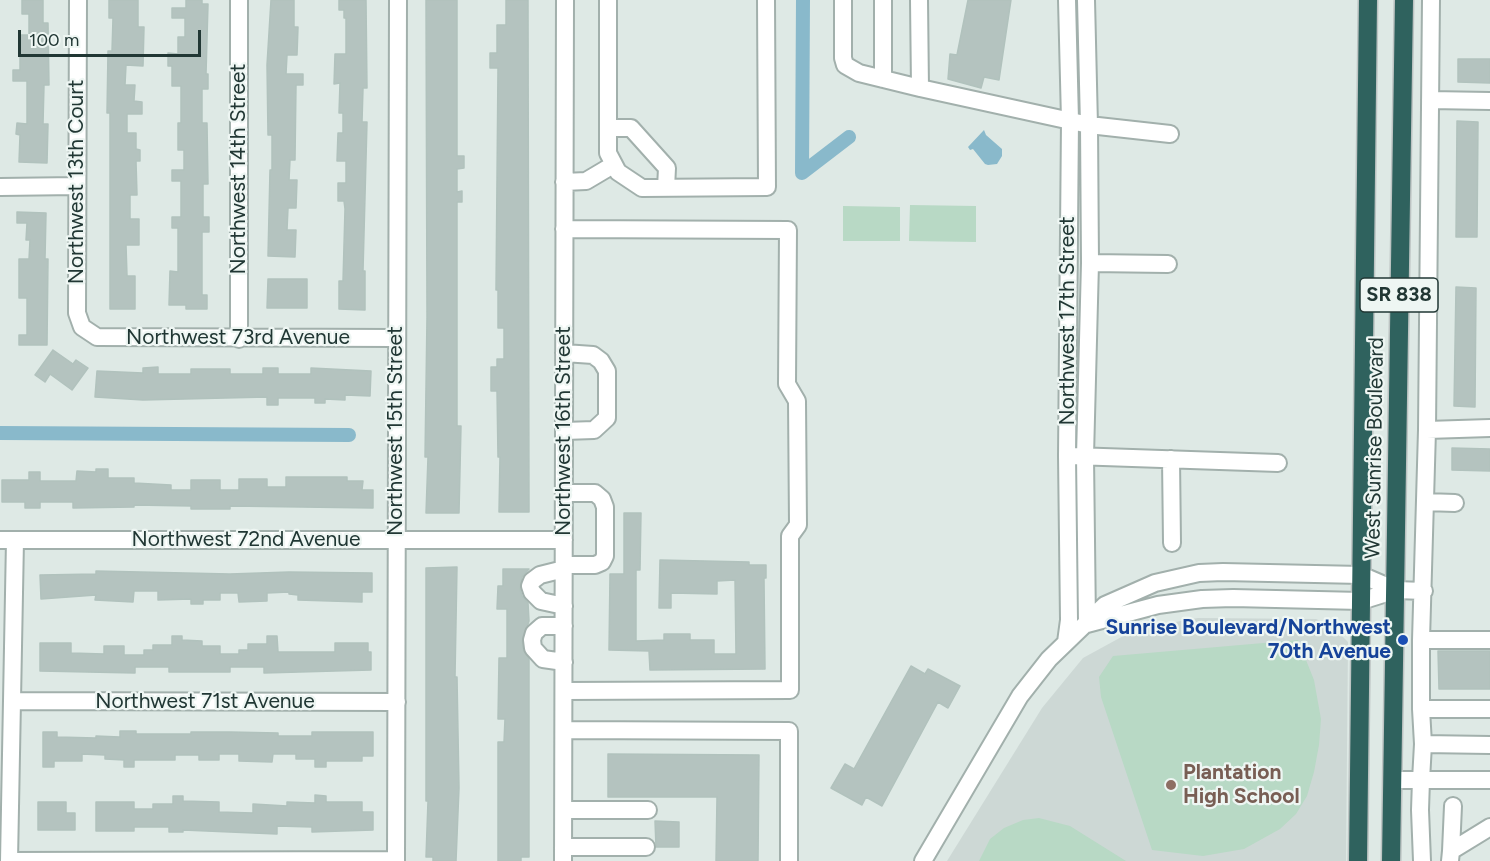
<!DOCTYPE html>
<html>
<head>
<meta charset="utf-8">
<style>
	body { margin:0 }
	#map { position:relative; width:1490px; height:861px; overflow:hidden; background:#dee9e5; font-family:Figtree,sans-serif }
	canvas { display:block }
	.scale { position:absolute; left:18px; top:30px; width:183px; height:27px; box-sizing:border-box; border:3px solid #213734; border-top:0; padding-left:8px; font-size:18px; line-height:21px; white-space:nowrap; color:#213734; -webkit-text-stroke:4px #eef6f3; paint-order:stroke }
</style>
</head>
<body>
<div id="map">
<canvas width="1490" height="861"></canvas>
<div class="scale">100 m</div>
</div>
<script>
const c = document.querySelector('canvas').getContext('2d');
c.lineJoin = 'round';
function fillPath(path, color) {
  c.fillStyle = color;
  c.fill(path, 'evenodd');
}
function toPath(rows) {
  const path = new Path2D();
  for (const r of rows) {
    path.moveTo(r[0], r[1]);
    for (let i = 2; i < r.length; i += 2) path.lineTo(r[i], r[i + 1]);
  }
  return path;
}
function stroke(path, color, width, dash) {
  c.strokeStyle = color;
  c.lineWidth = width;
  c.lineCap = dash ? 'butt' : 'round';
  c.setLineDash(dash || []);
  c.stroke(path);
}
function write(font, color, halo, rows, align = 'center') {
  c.font = font + ' Figtree,sans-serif';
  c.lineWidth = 4.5;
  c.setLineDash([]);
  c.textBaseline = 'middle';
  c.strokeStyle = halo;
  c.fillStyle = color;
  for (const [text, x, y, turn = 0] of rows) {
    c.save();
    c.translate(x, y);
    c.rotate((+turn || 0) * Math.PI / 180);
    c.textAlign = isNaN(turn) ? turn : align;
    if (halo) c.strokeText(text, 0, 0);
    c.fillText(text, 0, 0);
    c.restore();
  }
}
fillPath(toPath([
	[1198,618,1316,619,1332,626,1348,642,1346,861,947,861,1042,708,1083,658,1136,629]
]), '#cdd8d5');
fillPath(toPath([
	[910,205,976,206,976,242,909,241],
	[843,206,900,207,900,241,843,241],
	[1298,640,1314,680,1321,719,1319,745,1314,772,1307,796,1296,814,1280,829,1244,849,1203,856,1152,850,1101,697,1099,677,1113,656],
	[1039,818,1070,826,1126,861,979,861,990,839,1004,828,1023,820]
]), '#b8d9c5');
fillPath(toPath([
	[984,130,986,135,1002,149,1002,156,997,164,988,165,985,164,973,149,970,150,968,147]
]), '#89b9cb');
stroke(toPath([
	[803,0,802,173,849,137],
	[0,433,349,435]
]), '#89b9cb', 14);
const building = toPath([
	[22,0,43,0,43,23,48,23,49,85,44,85,43,124,48,124,47,163,19,162,20,135,16,134,17,123,27,124,27,81,13,81,13,70,20,70,20,35,29,35,29,14,22,14,22,0],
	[109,0,138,0,138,27,144,27,143,66,126,65,125,85,135,85,134,101,142,102,142,114,127,114,127,133,136,133,136,149,140,150,140,161,136,161,137,195,130,195,130,219,139,219,139,245,126,245,127,276,135,276,135,309,110,309,110,113,107,113,108,51,112,51,113,18,109,18,109,0],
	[186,0,202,0,202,4,208,4,206,74,208,74,208,89,202,89,202,123,207,123,208,184,203,184,203,217,209,217,209,232,202,232,202,295,207,295,207,309,186,309,186,305,169,305,170,271,178,272,178,228,172,228,172,217,181,217,181,181,172,181,172,170,184,170,184,150,178,150,178,123,181,123,181,86,172,86,172,66,168,66,168,53,178,54,178,37,185,37,185,18,172,18,172,8,186,8,186,0],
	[271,0,294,0,294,27,298,27,297,55,287,55,286,74,303,74,303,85,296,85,295,160,290,160,289,180,297,180,296,208,288,208,287,230,296,230,295,257,268,256,270,170,272,170,272,135,268,135,267,65,271,0],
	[339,0,366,0,367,88,363,88,362,122,367,122,363,271,365,271,365,310,339,309,339,281,343,281,345,209,344,201,338,201,338,183,346,183,346,161,337,161,338,133,343,133,343,113,339,113,340,83,334,84,335,54,346,54,346,18,344,18,344,10,339,10,339,0],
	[426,0,457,0,457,156,464,156,464,168,457,169,457,192,462,191,462,202,457,202,457,426,461,426,459,513,426,513,428,457,425,457,427,317,426,0],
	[506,0,528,0,529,512,499,512,500,457,498,457,497,391,491,391,491,367,497,367,497,359,504,359,504,328,498,328,498,290,496,290,498,68,490,68,490,53,497,53,497,25,506,25,506,0],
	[968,0,1011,0,999,80,984,77,981,88,948,79,950,54,957,55,968,0],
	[1458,59,1490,59,1490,83,1458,82,1458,59],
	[1457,121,1478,122,1477,237,1456,237,1457,121],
	[17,212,46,213,45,259,48,259,47,345,19,345,19,335,27,335,27,298,19,298,19,259,29,259,30,240,26,240,27,223,17,223,17,212],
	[268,279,307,279,307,308,267,308,268,279],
	[1456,287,1476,288,1475,407,1454,406,1456,287],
	[53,350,73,364,76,360,88,368,72,390,50,374,45,382,35,375,53,350],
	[158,367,158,374,191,374,191,369,230,369,230,374,263,374,263,368,278,368,278,374,311,374,311,368,371,371,370,396,345,395,345,400,325,399,325,403,315,403,315,398,278,398,278,405,267,405,267,397,143,400,95,397,97,371,143,373,143,368,158,367],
	[1452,448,1490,449,1490,471,1452,470,1452,448],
	[96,469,108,469,108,478,134,478,134,483,171,485,171,490,191,490,191,480,220,480,220,490,239,490,239,479,267,479,267,487,286,487,286,477,347,477,347,481,363,481,362,490,373,490,373,508,230,506,230,509,191,509,191,506,134,505,134,507,73,508,73,502,40,502,40,508,25,508,25,502,2,502,2,480,29,480,29,472,40,472,40,481,76,481,77,471,96,472,96,469],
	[624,513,641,513,640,570,636,570,636,641,664,640,664,634,690,634,690,640,714,640,714,654,736,654,735,580,717,581,717,594,671,593,671,608,659,608,660,560,749,562,749,565,766,565,766,578,764,578,765,669,650,670,649,651,609,650,610,574,624,574,624,513],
	[457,567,455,677,457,677,459,788,456,861,433,861,433,857,426,857,428,801,426,801,426,568,457,567],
	[503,569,529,569,522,577,520,589,522,596,528,603,529,621,522,641,523,650,529,659,529,857,521,857,521,861,498,861,498,742,504,742,505,719,498,719,499,658,507,658,507,609,497,609,498,586,503,586,503,569],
	[96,571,230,574,289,572,372,573,372,592,362,592,362,602,298,600,298,595,289,594,289,592,267,593,267,601,239,602,238,593,220,593,220,600,203,600,203,604,191,604,191,599,158,600,158,591,134,591,133,602,95,600,96,595,41,599,40,575,96,574,96,571],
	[172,636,182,636,182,640,202,641,202,646,220,646,220,654,239,654,239,650,248,650,248,644,267,644,267,636,277,636,278,652,335,652,335,643,368,643,368,652,371,652,371,670,264,673,264,667,230,667,230,672,169,672,169,667,135,667,135,673,40,671,40,643,71,643,71,653,104,654,104,646,124,646,124,655,144,655,144,650,153,650,153,645,172,645,172,636],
	[1438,651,1490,651,1490,689,1439,689,1438,651],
	[911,666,925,674,928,669,960,686,948,708,938,702,882,806,866,797,862,805,831,788,845,764,854,769,911,666],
	[120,731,136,731,136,734,191,734,191,732,230,732,278,733,278,736,312,736,312,732,373,732,373,756,362,756,362,761,326,761,326,767,315,767,315,759,296,759,296,754,273,754,272,762,239,761,239,754,219,754,219,760,199,760,199,755,175,755,175,760,134,760,134,767,124,767,124,760,105,759,105,755,82,754,82,761,54,761,54,767,43,767,43,732,57,732,57,737,96,738,96,736,120,737,120,731],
	[608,754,759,755,758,861,716,861,717,797,608,797,608,754],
	[315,795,326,796,326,802,362,802,362,812,373,812,373,830,312,832,312,827,277,826,277,834,183,830,183,832,169,832,169,827,134,827,134,831,96,831,96,802,134,802,134,809,153,809,153,804,173,804,173,796,183,796,183,801,219,802,219,812,253,813,253,804,287,806,287,802,315,803,315,795],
	[38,802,66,802,66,813,75,813,75,830,38,830,38,802],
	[655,821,679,822,679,847,656,847,655,821]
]);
fillPath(building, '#b4c3bf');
stroke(building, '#b1c2bd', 1.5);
const minor = toPath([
	[78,0,77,313,82,327,97,337,396,338],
	[608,0,608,153,618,172,642,188,767,187,766,0],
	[843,0,843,58,845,65,859,73,920,88,919,0],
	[1086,0,1089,125,1090,263,1085,456,1087,624],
	[883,79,883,0],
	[920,88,1089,125,1170,134],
	[1430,100,1490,101],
	[608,128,631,128,667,168,666,188],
	[564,182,586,181,613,165],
	[0,187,77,186],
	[1090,263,1168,264],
	[239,339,239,0],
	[564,353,593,355,601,361,607,371,607,418,594,430,564,431],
	[1427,430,1490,428],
	[1074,456,1278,463],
	[1171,459,1172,543],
	[1425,502,1455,503],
	[0,540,564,540],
	[564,565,595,565,602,562,605,556,605,507,602,499,595,493,564,493],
	[564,606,541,601,532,592,530,586,532,581,540,575,564,569],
	[1087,624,1158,605,1202,599,1233,598,1361,601,1396,590,1424,591],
	[1421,640,1427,430,1431,0],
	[1066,642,1069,620,1067,456,1070,120,1067,0],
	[564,662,543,659,533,648,532,640,534,633,542,626,564,626],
	[564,691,790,690,790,536,798,525,797,401,787,384,788,230,564,229],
	[14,701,397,702],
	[1421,709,1421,640,1490,640],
	[1490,709,1421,709,1423,744,1421,780,1490,780],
	[564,730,789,731,789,861],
	[1423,744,1490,745],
	[1393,780,1421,780,1420,810,1422,861],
	[564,810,648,810],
	[563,847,646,847],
	[1451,851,1453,806],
	[9,861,396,860],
	[9,861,15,540],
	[396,861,398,0],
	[563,861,565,0],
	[923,861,1020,696,1049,659,1105,605,1155,583,1199,573,1223,572,1361,575,1396,590],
	[1450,861,1451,851,1490,827]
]);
const highway = toPath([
	[1358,861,1368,0],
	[1391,861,1404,0]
]);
stroke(minor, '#a2b0ac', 20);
stroke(highway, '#bcc3c2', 21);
stroke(minor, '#fff', 16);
stroke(highway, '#2f625e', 18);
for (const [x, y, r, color] of [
	[1403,640,6,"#1a4fb4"],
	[1171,785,6,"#8d6e63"]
]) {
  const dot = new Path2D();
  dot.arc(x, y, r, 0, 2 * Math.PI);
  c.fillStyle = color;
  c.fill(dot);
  stroke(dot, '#eef6f3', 2);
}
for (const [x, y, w] of [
	[1399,295,78]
]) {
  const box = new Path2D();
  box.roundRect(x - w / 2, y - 17, w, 34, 4.5);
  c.fillStyle = '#eef6f3';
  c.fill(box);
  stroke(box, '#213734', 1.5);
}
write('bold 20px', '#213734', null, [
	["SR 838",1399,295]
]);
write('21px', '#213734', '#eef6f3', [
	["Northwest 14th Street",239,169,-90],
	["Northwest 13th Court",77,182,-90],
	["Northwest 17th Street",1068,321,-90],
	["Northwest 73rd Avenue",238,338],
	["Northwest 15th Street",396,431,-90],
	["Northwest 16th Street",564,431,-90],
	["West Sunrise Boulevard",1375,448,-89],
	["Northwest 72nd Avenue",246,540],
	["Northwest 71st Avenue",205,702]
]);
write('bold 21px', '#164399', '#eef6f3', [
	["Sunrise Boulevard/Northwest",1391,628],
	["70th Avenue",1391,652]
], 'right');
write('bold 21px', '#785e54', '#eef6f3', [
	["Plantation",1183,773],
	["High School",1183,797]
], 'left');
</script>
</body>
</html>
